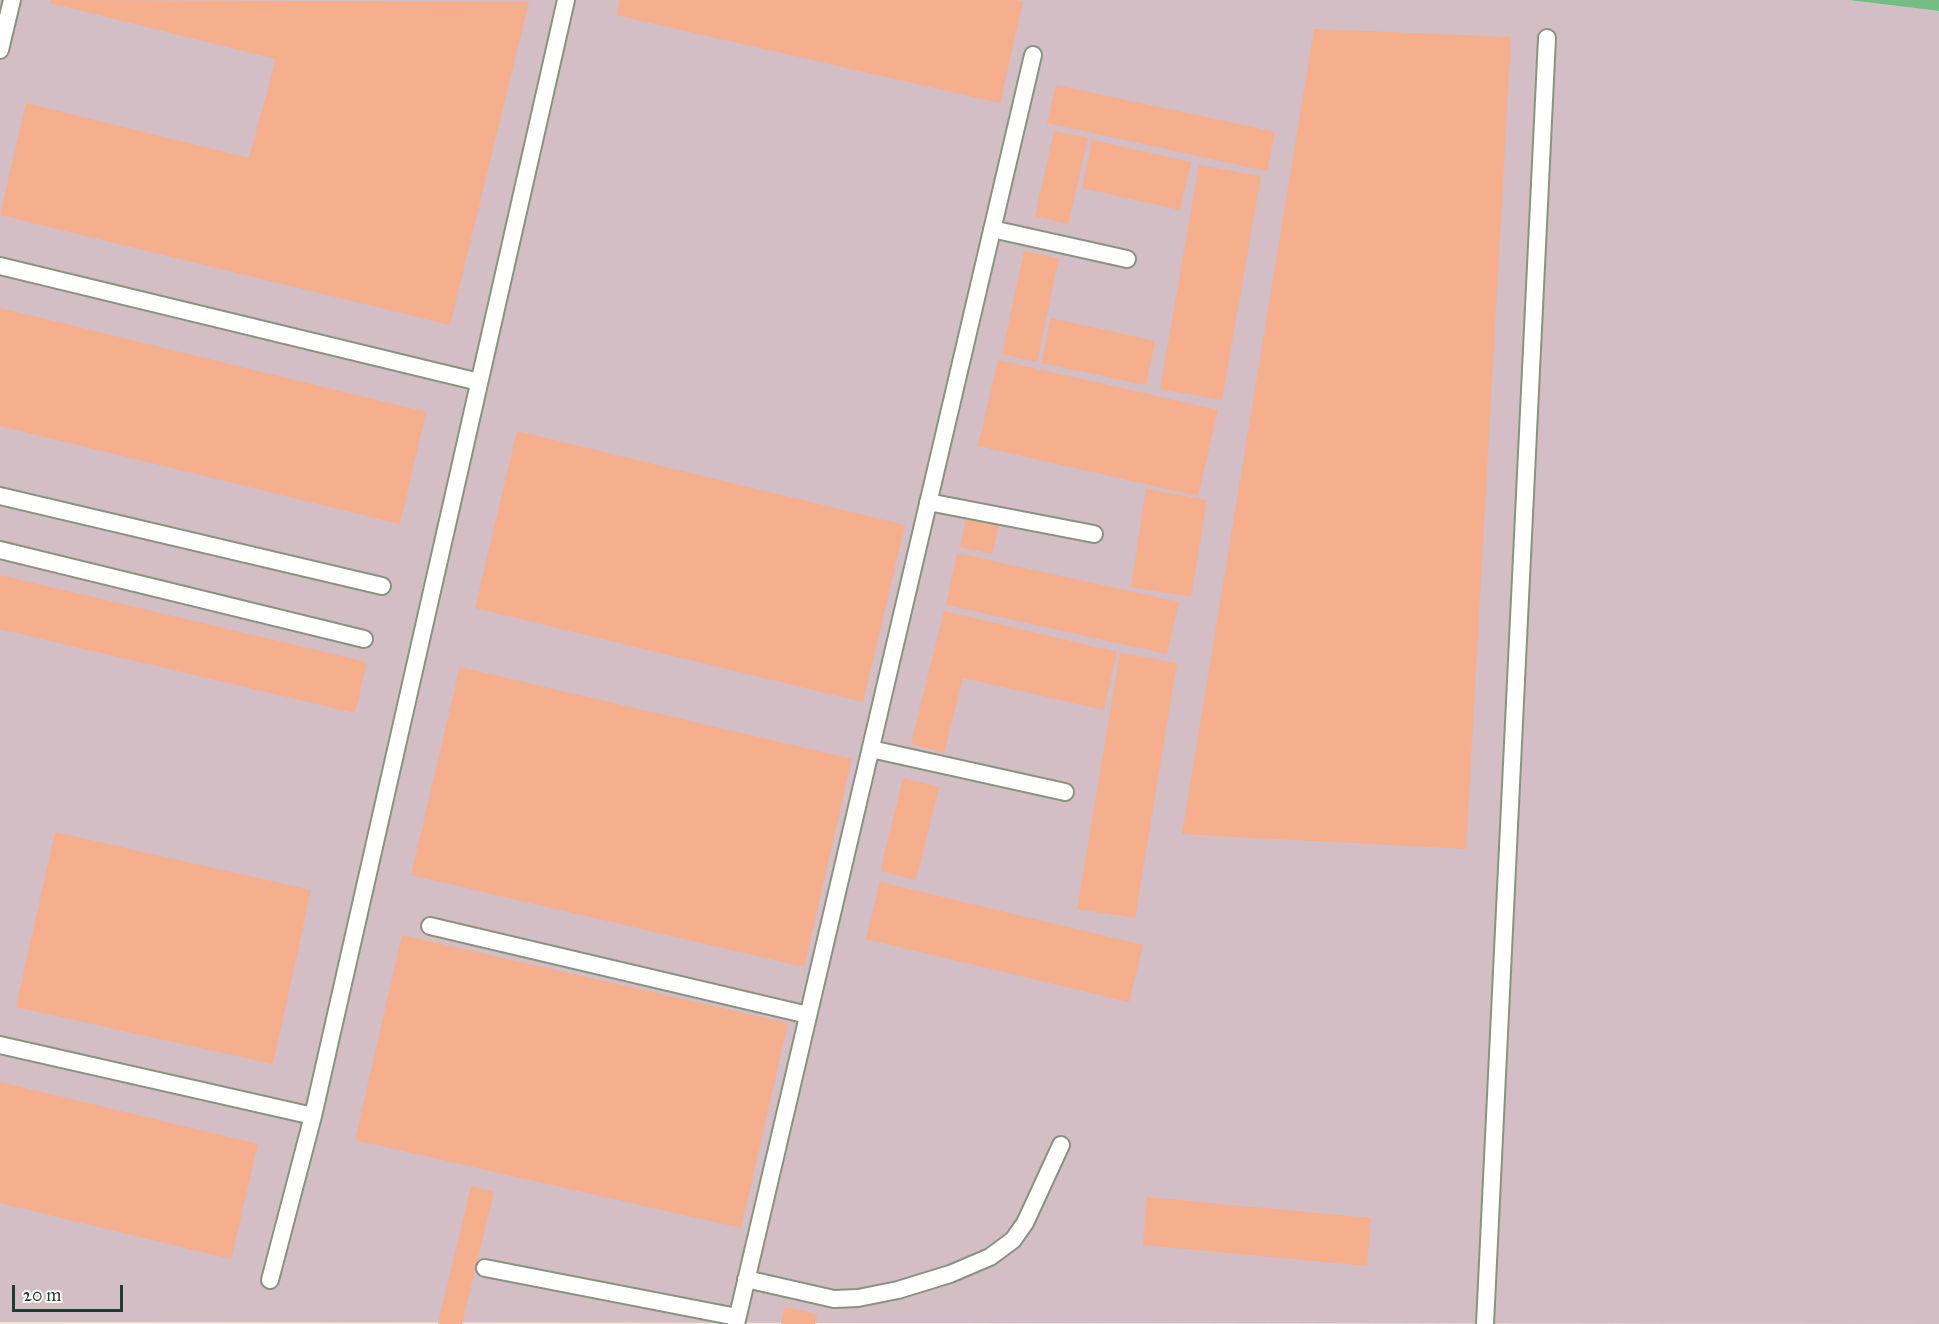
<!DOCTYPE html>
<html>
<head>
<meta charset="utf-8">
<style>
	body { margin:0 }
	#map { position:relative; width:1939px; height:1324px; overflow:hidden; background:#f1e9d0; font-family:"IM FELL Great Primer",serif }
	canvas { display:block }
	.scale { position:absolute; left:12px; top:1285px; width:111px; height:27px; box-sizing:border-box; border:3px solid #1f3d34; border-top:0; padding-left:8px; font-size:18px; line-height:21px; white-space:nowrap; color:#1f3d34; -webkit-text-stroke:4px #fdfcf7; paint-order:stroke }
</style>
</head>
<body>
<div id="map">
<canvas width="1939" height="1324"></canvas>
<div class="scale">20 m</div>
</div>
<script>
const c = document.querySelector('canvas').getContext('2d');
c.lineJoin = 'round';
function fillPath(path, color) {
  c.fillStyle = color;
  c.fill(path, 'evenodd');
}
function toPath(rows) {
  const path = new Path2D();
  for (const r of rows) {
    path.moveTo(r[0], r[1]);
    for (let i = 2; i < r.length; i += 2) path.lineTo(r[i], r[i + 1]);
  }
  return path;
}
function stroke(path, color, width, dash) {
  c.strokeStyle = color;
  c.lineWidth = width;
  c.lineCap = dash ? 'butt' : 'round';
  c.setLineDash(dash || []);
  c.stroke(path);
}
fillPath(toPath([
	[0,0,1848,0,1939,11,1939,1324,0,1322]
]), '#d2bec4');
fillPath(toPath([
	[1848,0,1939,0,1939,11]
]), '#74bd84');
fillPath(toPath([
	[51,0,529,2,450,325,0,215,26,103,249,158,276,59,50,3],
	[620,0,1015,0,1023,2,1000,103,616,15],
	[1314,29,1511,37,1466,849,1182,834],
	[1056,85,1275,132,1267,171,1047,123],
	[1054,131,1088,138,1068,224,1035,216],
	[1092,140,1191,162,1180,210,1082,188],
	[1199,165,1261,176,1222,400,1160,389],
	[1024,251,1059,258,1037,362,1002,354],
	[0,308,426,412,400,524,0,426],
	[1051,318,1155,341,1146,385,1041,363],
	[998,360,1218,410,1198,496,978,446],
	[517,431,905,525,863,702,475,608],
	[1146,489,1207,500,1191,597,1131,587],
	[966,518,999,525,992,554,960,547],
	[957,553,1179,602,1167,654,946,605],
	[0,575,367,662,355,713,0,629],
	[944,611,1117,652,1104,710,963,678,944,753,911,744],
	[1120,653,1177,663,1135,918,1077,909],
	[460,667,852,759,804,967,411,875],
	[903,778,939,787,916,880,880,871],
	[55,832,311,890,273,1064,16,1007],
	[880,882,1143,945,1129,1002,866,939],
	[402,935,788,1023,741,1228,355,1140],
	[0,1082,258,1144,231,1259,0,1203],
	[471,1186,494,1192,462,1324,438,1324],
	[1147,1197,1371,1218,1367,1266,1143,1245],
	[785,1307,817,1314,815,1324,781,1324]
]), '#f5af8d');
const service = toPath([
	[0,50,12,0],
	[992,229,1127,259],
	[0,266,479,382],
	[0,496,382,586],
	[928,502,1094,534],
	[0,550,364,639],
	[871,749,1065,792],
	[430,926,808,1015],
	[0,1045,313,1116,566,0],
	[485,1268,737,1317],
	[746,1279,834,1299,858,1298,898,1290,950,1274,990,1257,1013,1240,1025,1223,1061,1145],
	[270,1280,313,1116],
	[736,1324,1033,55],
	[1485,1324,1547,38]
]);
stroke(service, '#889382', 20);
stroke(service, '#fff', 16);
</script>
</body>
</html>
